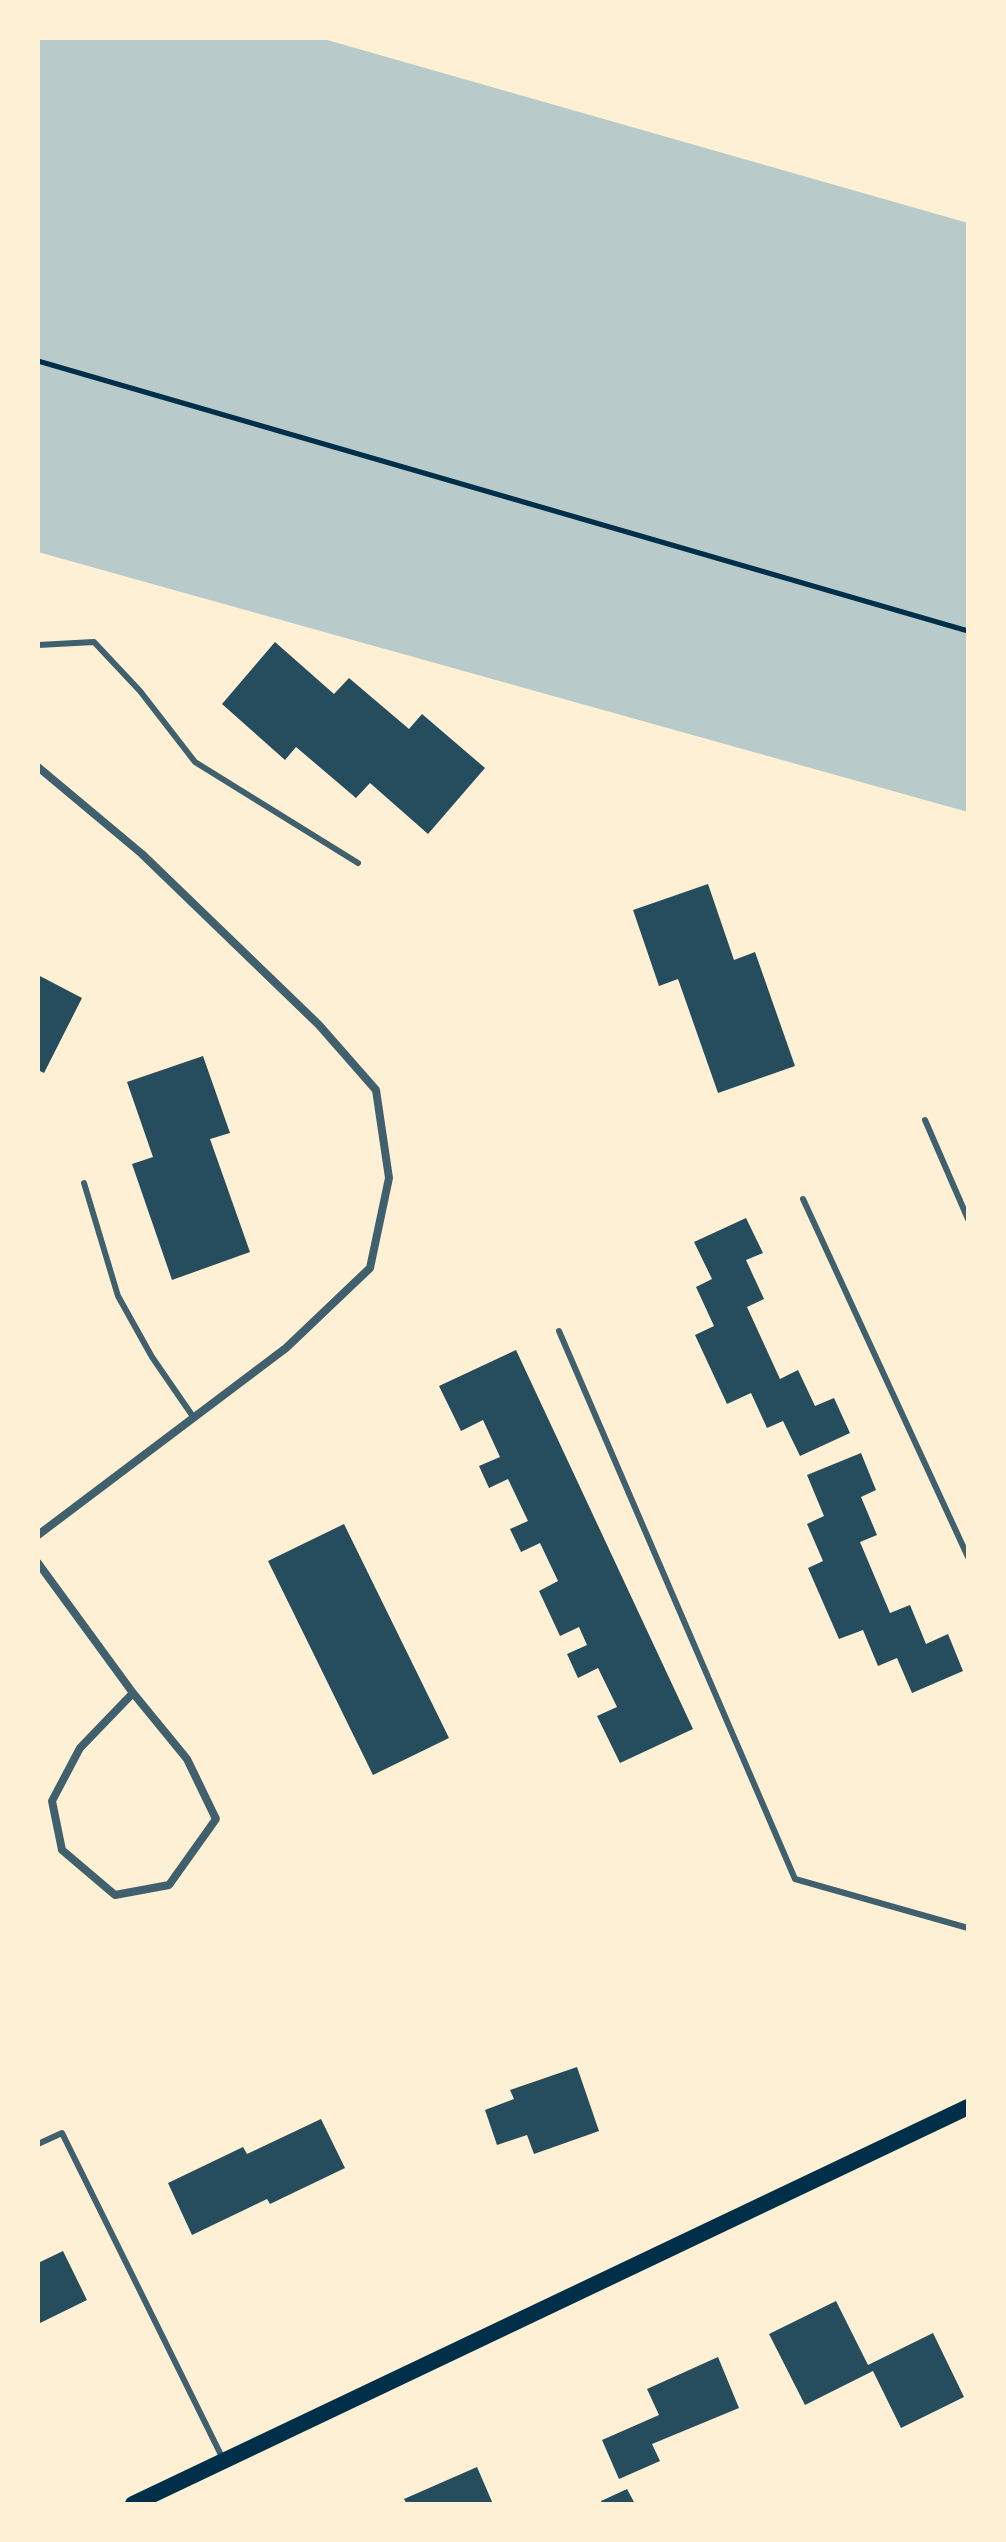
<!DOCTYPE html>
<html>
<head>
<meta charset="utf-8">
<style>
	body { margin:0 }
	#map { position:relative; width:1006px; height:2542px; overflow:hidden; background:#fdf0d5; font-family:"Noto Sans",sans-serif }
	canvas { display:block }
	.frame { position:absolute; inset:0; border:40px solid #fdf0d5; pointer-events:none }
</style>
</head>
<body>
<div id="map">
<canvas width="1006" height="2542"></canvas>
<div class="frame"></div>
</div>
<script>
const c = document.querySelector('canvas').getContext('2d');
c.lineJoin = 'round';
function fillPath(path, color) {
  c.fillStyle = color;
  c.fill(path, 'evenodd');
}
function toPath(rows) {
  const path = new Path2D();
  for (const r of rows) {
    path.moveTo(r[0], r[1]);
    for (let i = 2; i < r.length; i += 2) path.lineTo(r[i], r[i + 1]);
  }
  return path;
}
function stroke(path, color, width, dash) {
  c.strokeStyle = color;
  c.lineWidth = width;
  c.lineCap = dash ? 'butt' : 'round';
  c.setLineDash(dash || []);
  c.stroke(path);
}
fillPath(toPath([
	[38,38,320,38,968,223,968,812,38,552]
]), '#b9caca');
fillPath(toPath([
	[275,642,334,694,349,678,409,729,422,714,485,768,428,834,370,783,356,798,296,747,285,760,222,704],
	[708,884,734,960,755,952,795,1066,718,1093,678,979,659,986,633,910],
	[38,975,82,998,44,1073,38,1070],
	[203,1056,230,1133,210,1139,250,1252,172,1280,132,1164,153,1157,127,1082],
	[746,1218,763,1253,746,1260,764,1299,747,1307,780,1379,798,1370,815,1406,834,1398,850,1433,800,1456,783,1421,767,1428,751,1393,727,1404,695,1335,714,1326,696,1287,712,1279,694,1242],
	[516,1350,693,1729,620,1763,597,1716,617,1707,598,1668,578,1678,567,1654,587,1645,579,1627,560,1636,539,1591,558,1581,540,1543,521,1552,510,1529,528,1521,508,1479,489,1488,479,1466,500,1457,483,1420,461,1431,439,1386],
	[861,1453,876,1490,861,1497,877,1535,860,1542,890,1613,910,1605,926,1644,948,1634,963,1671,912,1693,897,1658,878,1666,863,1630,839,1639,808,1568,823,1561,807,1524,824,1516,807,1475],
	[344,1524,449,1738,373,1775,268,1561],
	[577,2067,599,2131,534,2154,527,2135,497,2145,485,2110,514,2099,510,2090],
	[321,2119,345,2168,270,2204,267,2199,192,2235,168,2183,243,2147,247,2154],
	[63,2251,87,2300,38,2324,38,2263],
	[836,2301,868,2365,933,2333,964,2397,901,2428,873,2371,805,2405,769,2334],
	[718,2357,739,2408,652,2444,660,2461,619,2479,602,2440,659,2415,647,2389],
	[477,2467,493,2504,407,2504,404,2499],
	[627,2489,635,2504,602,2504,601,2501]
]), '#264d5e');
stroke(toPath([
	[38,361,968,631]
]), '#003049', 5);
stroke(toPath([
	[38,645,94,642,140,691,195,762,358,863],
	[925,1120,968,1219],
	[84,1183,118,1296,152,1357,194,1418],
	[803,1199,968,1557],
	[559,1331,795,1879,968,1928],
	[38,2144,62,2133,224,2461]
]), '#3f606c', 6);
stroke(toPath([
	[38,767,142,854,319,1025,376,1090,389,1178,370,1268,286,1348,38,1535],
	[38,1563,133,1693,187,1759,216,1819,169,1885,115,1895,62,1850,52,1801,80,1748,133,1693]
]), '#3f606c', 8);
stroke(toPath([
	[133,2504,968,2107]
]), '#003049', 16);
</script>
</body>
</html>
